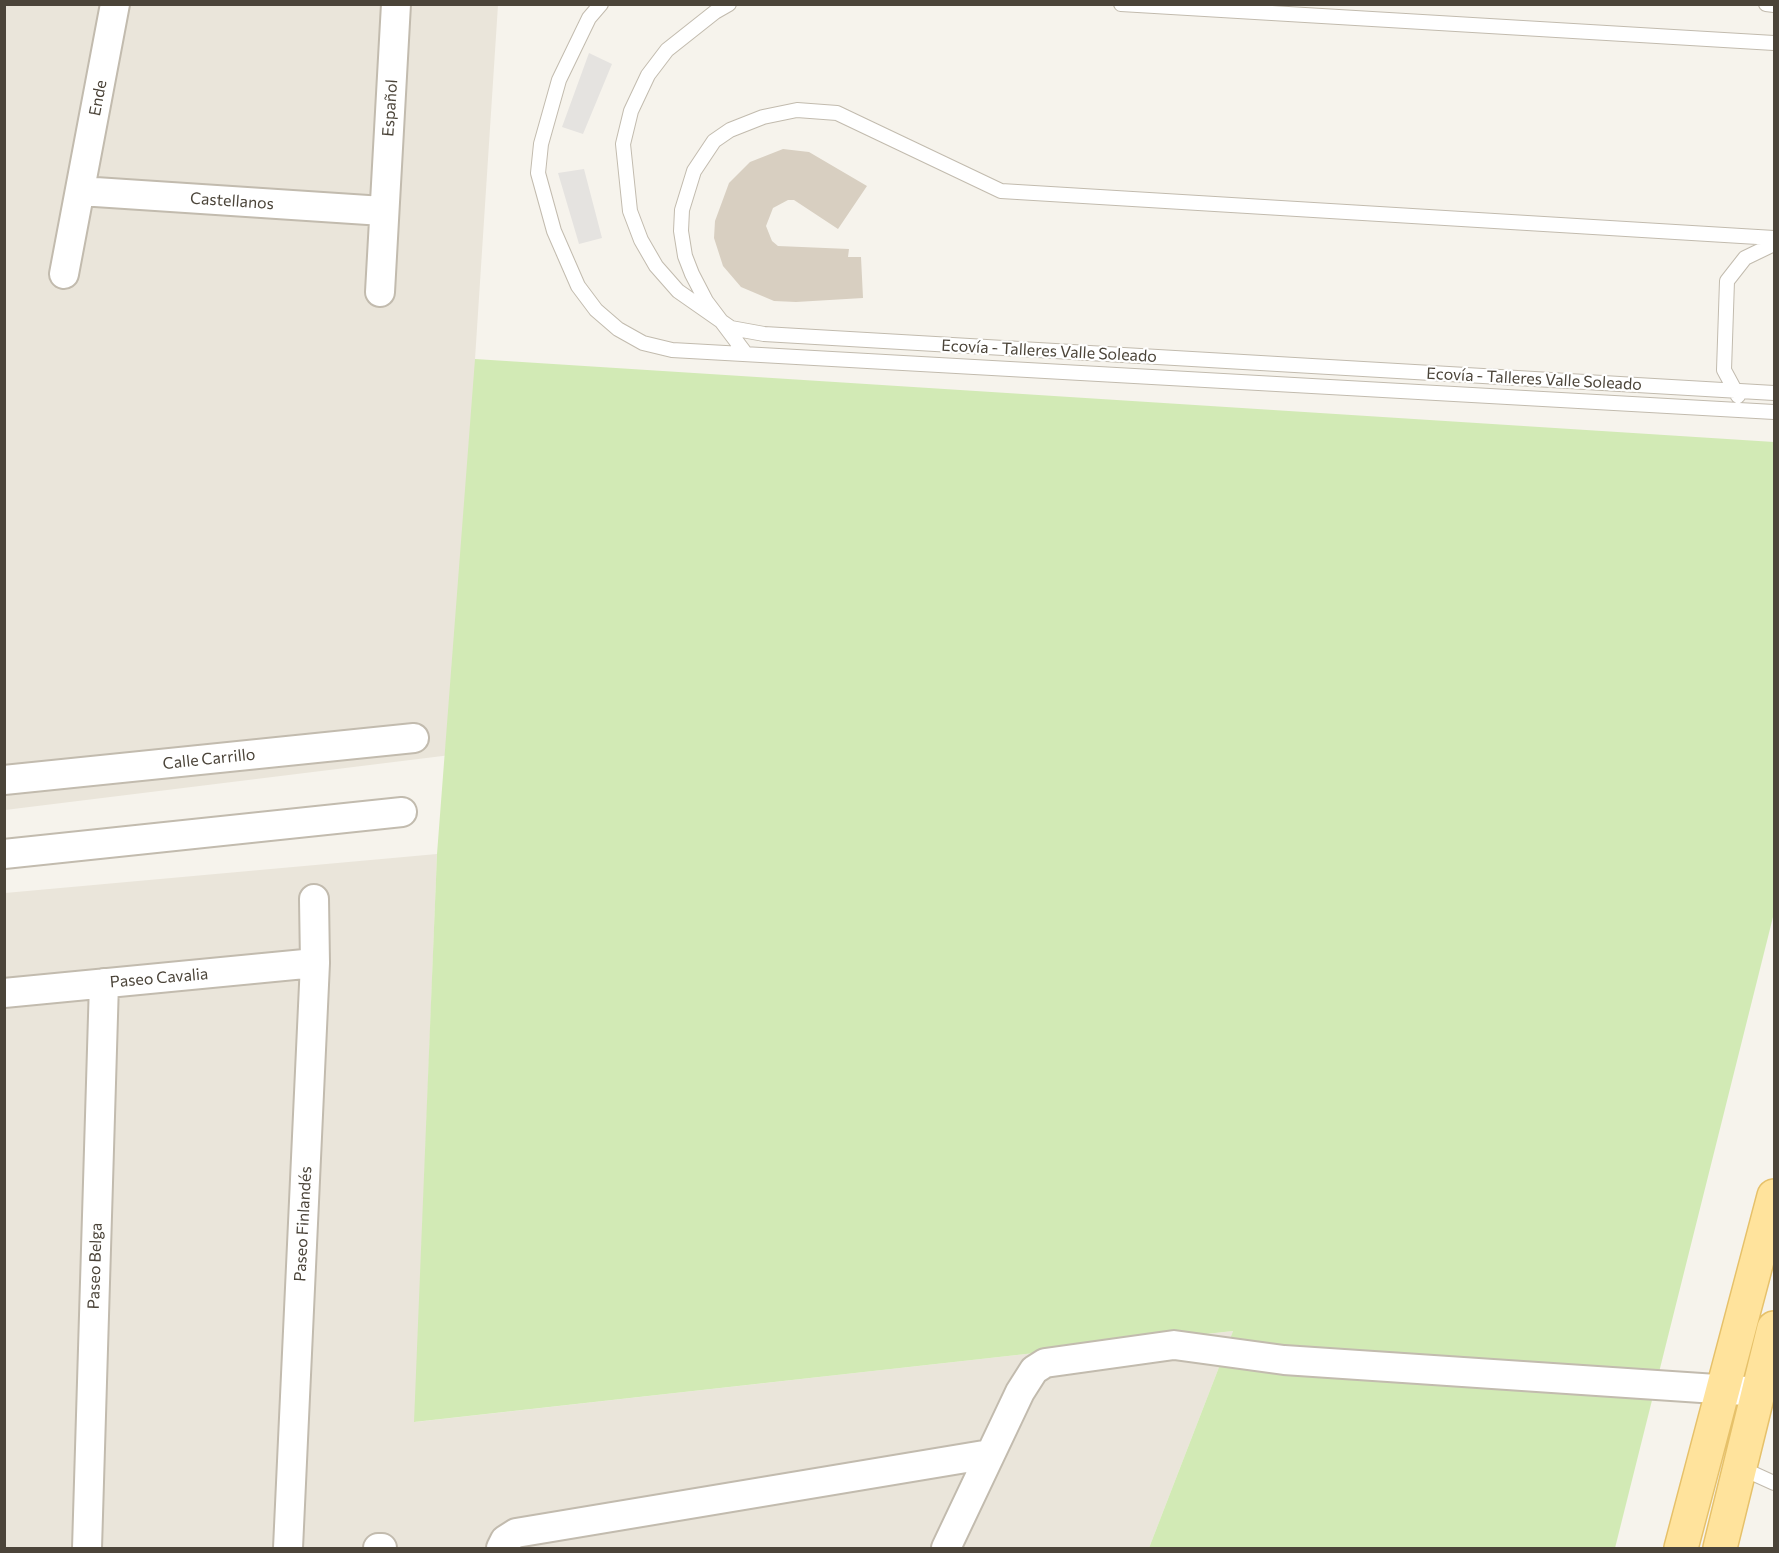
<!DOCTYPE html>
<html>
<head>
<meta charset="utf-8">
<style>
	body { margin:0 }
	#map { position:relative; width:1779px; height:1553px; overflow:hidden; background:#f6f3ec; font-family:Commissioner,sans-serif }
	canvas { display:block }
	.frame { position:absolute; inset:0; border:6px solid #4b4439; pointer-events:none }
</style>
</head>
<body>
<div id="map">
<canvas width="1779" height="1553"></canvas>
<div class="frame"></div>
</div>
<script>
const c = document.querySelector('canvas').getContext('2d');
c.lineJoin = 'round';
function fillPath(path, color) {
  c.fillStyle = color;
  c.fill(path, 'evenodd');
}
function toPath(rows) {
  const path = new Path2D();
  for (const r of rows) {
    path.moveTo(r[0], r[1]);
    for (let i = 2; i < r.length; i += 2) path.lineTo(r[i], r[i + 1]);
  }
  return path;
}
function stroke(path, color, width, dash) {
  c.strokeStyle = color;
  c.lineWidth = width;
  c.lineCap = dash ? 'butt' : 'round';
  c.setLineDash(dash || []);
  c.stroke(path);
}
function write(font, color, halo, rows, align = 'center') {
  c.font = font + ' Commissioner,sans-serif';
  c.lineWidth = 4.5;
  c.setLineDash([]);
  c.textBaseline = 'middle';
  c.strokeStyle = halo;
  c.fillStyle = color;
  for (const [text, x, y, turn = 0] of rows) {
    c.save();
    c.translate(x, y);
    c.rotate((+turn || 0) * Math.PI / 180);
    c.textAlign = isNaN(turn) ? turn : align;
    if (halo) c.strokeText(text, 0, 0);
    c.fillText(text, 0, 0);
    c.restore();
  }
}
fillPath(toPath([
	[4,5,498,5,475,359,475,752,5,810],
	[437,854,415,1422,1233,1331,1149,1548,5,1548,5,893]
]), '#eae5da');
fillPath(toPath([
	[475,359,1774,442,1774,913,1615,1548,1149,1548,1233,1331,414,1422,437,854]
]), '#d2eab5');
fillPath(toPath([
	[589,53,612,64,583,134,562,127],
	[584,169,602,238,579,244,558,173]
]), '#e5e3e0');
fillPath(toPath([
	[783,149,809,152,867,186,838,229,794,200,788,200,773,208,766,226,772,241,778,246,849,249,848,257,861,257,863,298,796,302,774,301,741,287,723,266,714,238,715,221,729,183,750,162]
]), '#d8cfc1');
const service = toPath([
	[601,4,589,18,559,80,541,144,538,173,554,231,578,286,596,310,618,329,643,343,672,350,1774,412],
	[729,4,715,12,667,50,648,75,631,111,623,144,630,211,641,240,656,266,678,291,731,328,764,334,1774,393],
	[1121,4,1774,43],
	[1766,4,1774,5],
	[746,354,706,301,692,274,685,256,681,231,682,210,694,171,714,141,730,130,763,117,797,110,837,113,1001,191,1774,238],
	[1738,396,1724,370,1727,281,1745,258,1774,244],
	[1741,1468,1774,1483]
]);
const minor = toPath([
	[80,191,383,211],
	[64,274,115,4],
	[380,292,396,4],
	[4,780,414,738],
	[4,854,402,812],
	[4,993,315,963],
	[87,1548,104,983],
	[288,1548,315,963,314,899],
	[378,1548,382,1548],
	[501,1548,505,1540,516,1533,990,1454],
	[946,1548,1020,1392,1034,1370,1045,1363,1174,1345,1284,1360,1746,1391]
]);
const primary = toPath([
	[1681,1548,1774,1196],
	[1720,1548,1774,1328]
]);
stroke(service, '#c2bbae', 16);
stroke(minor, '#c2bbae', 32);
stroke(primary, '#e6c16a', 36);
stroke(service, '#fff', 14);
stroke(minor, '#fff', 28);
stroke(primary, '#ffe39c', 33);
write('16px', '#4b4439', '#fff', [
	["Ende",98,98,-79],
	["Español",390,108,-86],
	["Castellanos",232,201,4],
	["Ecovía - Talleres Valle Soleado",1049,351,3],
	["Ecovía - Talleres Valle Soleado",1534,379,3],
	["Calle Carrillo",209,759,-6],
	["Paseo Cavalia",159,978,-5],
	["Paseo Finlandés",303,1224,-87],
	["Paseo Belga",95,1266,-88]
]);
</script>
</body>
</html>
